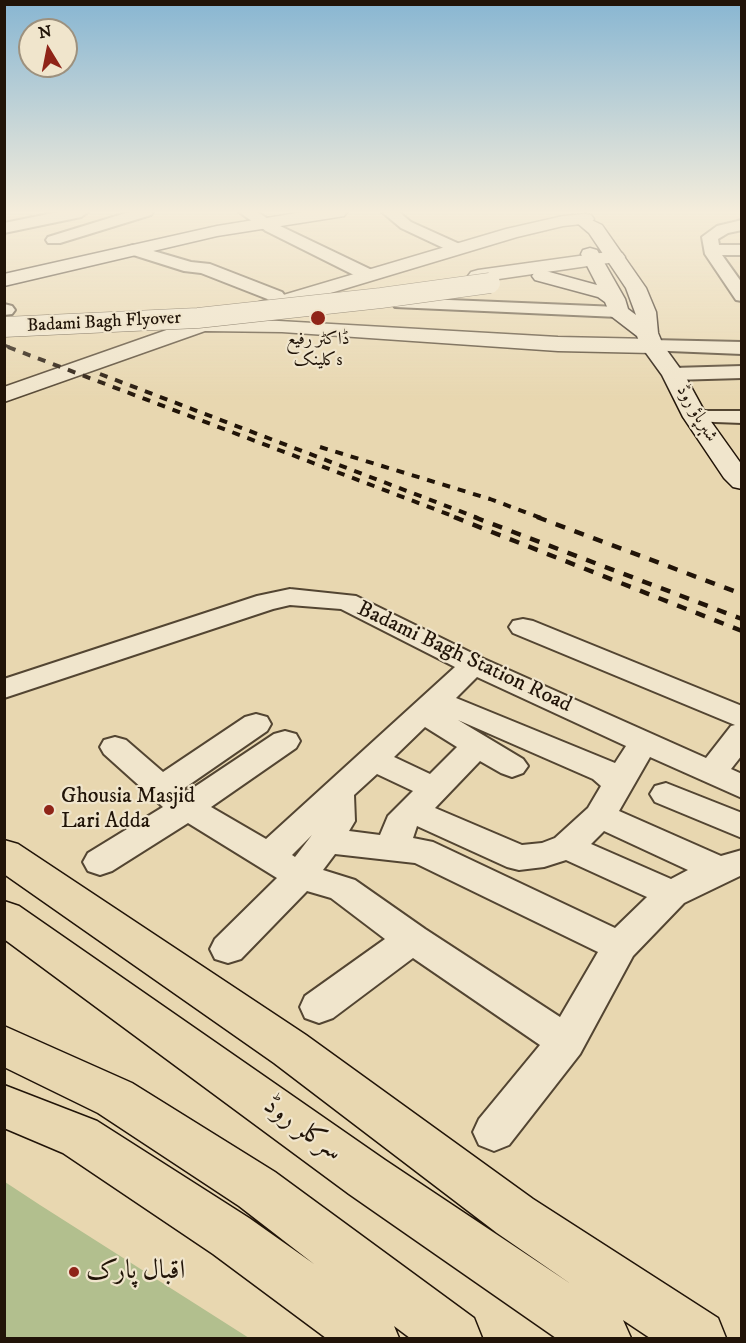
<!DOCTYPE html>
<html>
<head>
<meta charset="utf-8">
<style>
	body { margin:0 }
	#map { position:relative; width:746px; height:1343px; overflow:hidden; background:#e8d7b0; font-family:"IM FELL DW Pica",serif }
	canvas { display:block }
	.frame { position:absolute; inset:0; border:6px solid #211408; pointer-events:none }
	.north { position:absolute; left:18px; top:18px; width:60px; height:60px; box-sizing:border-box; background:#f0e5cc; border:2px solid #9d917e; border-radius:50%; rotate:350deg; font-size:16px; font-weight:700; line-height:24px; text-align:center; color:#211408 }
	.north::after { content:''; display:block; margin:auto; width:21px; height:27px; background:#8f2418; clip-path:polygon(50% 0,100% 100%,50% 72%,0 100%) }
</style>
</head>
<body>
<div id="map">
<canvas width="746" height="1343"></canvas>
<div class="frame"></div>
<div class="north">N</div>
</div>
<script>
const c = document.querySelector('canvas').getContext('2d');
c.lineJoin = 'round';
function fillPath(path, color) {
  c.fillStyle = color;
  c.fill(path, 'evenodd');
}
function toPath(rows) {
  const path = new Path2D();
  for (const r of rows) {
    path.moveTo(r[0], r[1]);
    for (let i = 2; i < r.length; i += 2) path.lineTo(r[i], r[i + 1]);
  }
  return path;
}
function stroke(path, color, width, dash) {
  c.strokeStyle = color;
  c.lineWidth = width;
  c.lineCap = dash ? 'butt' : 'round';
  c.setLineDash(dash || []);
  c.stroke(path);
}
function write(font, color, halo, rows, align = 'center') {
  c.font = font + ' "IM FELL DW Pica",Amiri,serif';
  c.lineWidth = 4.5;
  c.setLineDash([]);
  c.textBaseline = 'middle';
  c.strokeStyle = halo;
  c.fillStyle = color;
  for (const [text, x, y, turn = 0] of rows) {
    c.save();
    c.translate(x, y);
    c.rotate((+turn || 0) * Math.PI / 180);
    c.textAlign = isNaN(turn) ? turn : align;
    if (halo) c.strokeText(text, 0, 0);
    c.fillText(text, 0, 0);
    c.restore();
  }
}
fillPath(toPath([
	[5,1182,40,1205,249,1338,5,1338]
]), '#b2bf8e');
const minor = toPath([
	[58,212,88,212,81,217,4,233,4,223,58,212],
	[129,212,153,212,151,215,60,243,48,243,46,240,48,237,129,212],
	[239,212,257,212,278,225,374,271,376,275,374,279,362,279,266,231,239,212],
	[382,212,399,212,411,222,464,246,466,249,458,254,452,252,401,228,382,212],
	[742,220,742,230,728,233,718,239,719,245,742,245,742,255,722,255,742,283,742,301,736,300,705,254,702,237,717,226,742,220],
	[133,245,191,262,210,264,282,292,285,296,282,300,270,300,201,273,184,271,127,253,125,250,127,247,133,245],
	[401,298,618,307,624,308,627,312,624,316,618,317,395,307,392,303,395,299,401,298],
	[4,304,12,306,15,310,12,314,4,315,4,304],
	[652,340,742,342,742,354,645,350,642,346,645,342,652,340],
	[742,366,742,378,673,380,666,378,663,374,666,370,673,368,742,366],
	[695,411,742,411,742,423,688,421,684,417,688,413,695,411],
	[290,589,356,596,484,659,706,758,731,726,735,725,513,633,509,627,513,621,523,619,533,621,742,706,742,755,731,769,742,774,742,798,650,757,619,811,721,856,742,850,742,875,684,903,633,956,580,1054,509,1145,494,1151,479,1145,473,1132,479,1119,540,1045,413,958,333,1018,319,1023,305,1018,300,1007,305,996,385,939,331,898,307,891,241,959,228,963,215,959,210,949,215,939,277,878,188,823,112,871,100,875,88,871,83,862,88,853,163,807,104,754,100,747,104,740,115,737,126,740,163,772,245,717,256,714,267,717,271,724,267,731,183,789,187,792,274,734,285,731,296,734,300,741,296,748,211,807,266,839,455,667,341,609,290,605,273,609,4,698,4,679,257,596,290,589],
	[477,677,626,746,615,763,456,698,477,677],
	[458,720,593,779,601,786,588,808,555,838,542,843,522,845,435,808,480,761,501,773,512,777,523,773,528,766,523,759,458,720],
	[425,727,457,747,430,774,394,757,425,727],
	[377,774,413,791,388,816,380,835,349,831,355,821,354,795,377,774],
	[417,826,507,867,519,870,544,867,566,860,647,897,615,928,433,842,413,838,417,826],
	[604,831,688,870,671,879,591,844,604,831],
	[312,835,295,857,292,855,312,835],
	[335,854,415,863,598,952,560,1017,425,929,355,880,323,870,335,854],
	[666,783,742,813,742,838,655,802,650,794,655,786,666,783]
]);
const tertiary = toPath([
	[585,214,591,215,594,219,591,223,563,226,517,237,244,319,558,337,652,339,660,341,663,346,660,351,652,353,558,351,282,332,205,331,4,402,4,387,195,320,242,319,236,317,233,313,236,309,506,229,563,216,585,214],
	[615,251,622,253,625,257,622,261,478,282,471,280,468,276,471,272,478,270,615,251]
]);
const secondary = toPath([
	[303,212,347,212,344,216,338,217,217,236,4,286,4,274,217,226,303,212],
	[585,217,602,225,646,288,656,312,658,333,663,345,684,374,707,416,742,465,742,489,733,487,724,478,683,417,662,375,641,346,637,336,611,316,605,302,598,297,535,280,532,276,535,272,542,270,597,285,581,254,583,250,590,248,597,250,625,299,628,309,636,315,626,288,589,233,576,222,579,218,585,217]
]);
const primary = toPath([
	[4,840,18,844,306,1035,533,1199,718,1318,726,1338,650,1338,623,1320,631,1338,556,1338,349,1194,4,939,4,901,19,906,385,1160,571,1284,497,1233,274,1063,4,874,4,840],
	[4,1026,132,1083,275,1172,474,1318,482,1338,410,1338,394,1326,399,1338,326,1338,213,1254,63,1153,4,1128,4,1085,97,1121,249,1218,314,1264,239,1206,98,1113,4,1067,4,1026]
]);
stroke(minor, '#534532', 4);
stroke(tertiary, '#534532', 3);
stroke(secondary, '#211408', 3);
stroke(primary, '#211408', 3);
fillPath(minor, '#f0e5cc');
fillPath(tertiary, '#f0e5cc');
fillPath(secondary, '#f0e5cc');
fillPath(primary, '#e8d7b0');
stroke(toPath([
	[4,345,12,348]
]), '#211408', 3, [6, 6]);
stroke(toPath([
	[8,347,458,518],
	[100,374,478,518],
	[320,447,490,499,541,518]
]), '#211408', 4, [8, 8]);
stroke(toPath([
	[454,517,742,631],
	[474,517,742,619],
	[537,517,742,594]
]), '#211408', 4.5, [10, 10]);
const tertiaryBridge = toPath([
	[4,327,198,318,381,298,490,283]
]);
stroke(tertiaryBridge, '#534532', 21, []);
stroke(tertiaryBridge, '#f0e5cc', 20);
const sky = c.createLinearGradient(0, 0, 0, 400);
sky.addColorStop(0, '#88b6d2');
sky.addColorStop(0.53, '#f5eddb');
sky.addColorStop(1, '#f5eddb00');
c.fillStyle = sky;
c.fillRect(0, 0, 746, 400);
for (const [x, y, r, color] of [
	[318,318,8,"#8f2418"],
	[49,810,6,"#8f2418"],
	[74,1272,6,"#8f2418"]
]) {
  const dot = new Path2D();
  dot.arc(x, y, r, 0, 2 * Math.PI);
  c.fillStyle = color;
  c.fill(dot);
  stroke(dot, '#f0e5cc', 2);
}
write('18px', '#211408', '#f0e5cc', [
	["Badami Bagh Flyover",104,323,-3],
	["شېرپاؤ روڈ",696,414,59]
]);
write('18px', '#211408', '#f0e5cc', [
	["ڈاکٹر رفیع",318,340],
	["کلینکs",318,361]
]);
write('22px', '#211408', '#f0e5cc', [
	["Badami Bagh Station Road",464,658,25]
]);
write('22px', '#211408', '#f0e5cc', [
	["Ghousia Masjid",61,797],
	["Lari Adda",61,822]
], 'left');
write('27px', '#211408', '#f0e5cc', [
	["سرکلر روڈ",302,1130,36]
]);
write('27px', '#211408', '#f0e5cc', [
	["اقبال پارک",86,1272]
], 'left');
</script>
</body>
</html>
